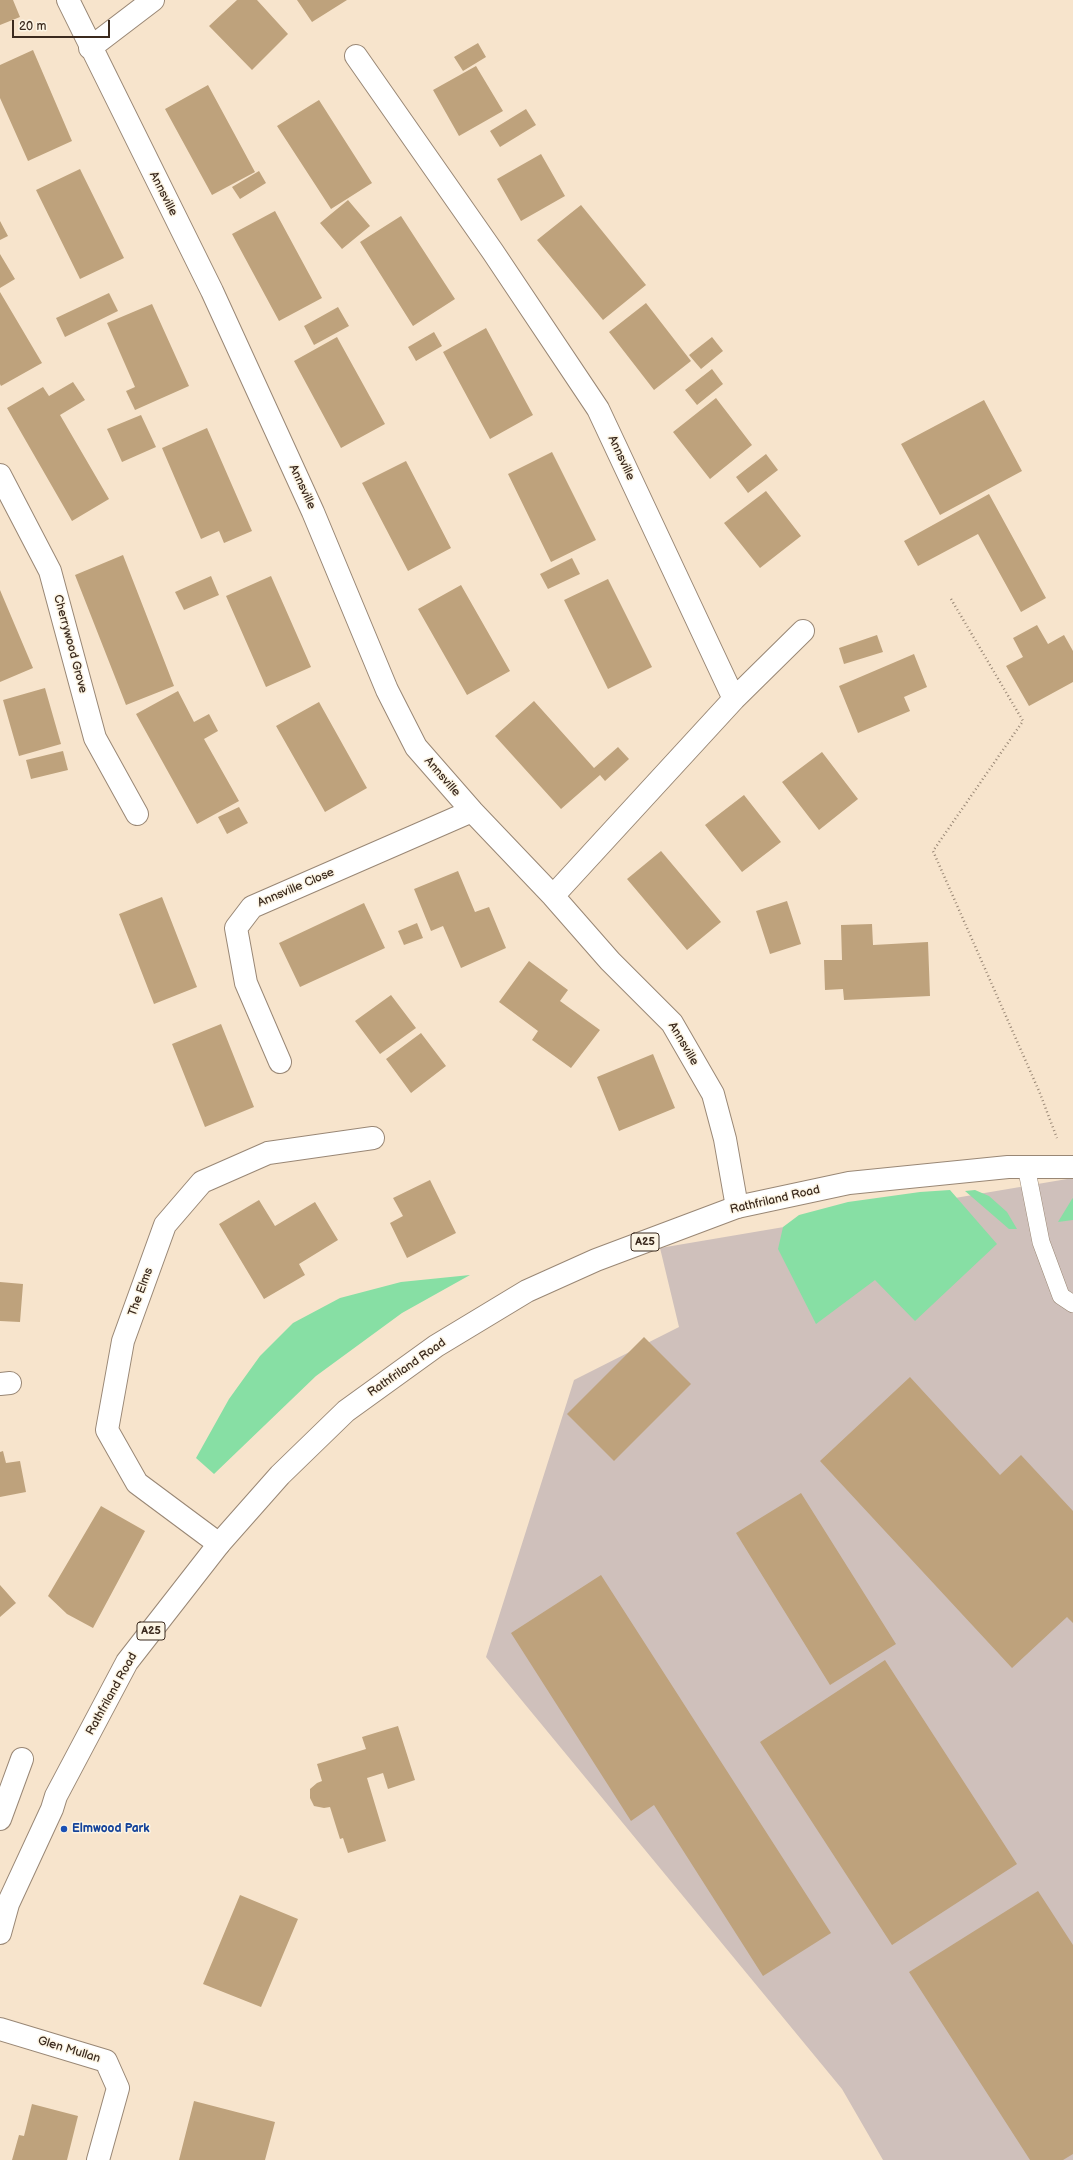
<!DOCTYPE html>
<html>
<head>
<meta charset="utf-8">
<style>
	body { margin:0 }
	#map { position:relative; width:1073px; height:2160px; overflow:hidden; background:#f7e4cc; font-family:"Balsamiq Sans",sans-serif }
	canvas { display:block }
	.scale { position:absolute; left:12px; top:20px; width:98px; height:18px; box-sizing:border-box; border:2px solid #3b2a1e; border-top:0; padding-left:5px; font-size:12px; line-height:14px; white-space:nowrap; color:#3b2a1e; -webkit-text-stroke:3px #fcf5e5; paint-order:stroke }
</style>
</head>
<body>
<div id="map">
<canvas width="1073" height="2160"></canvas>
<div class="scale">20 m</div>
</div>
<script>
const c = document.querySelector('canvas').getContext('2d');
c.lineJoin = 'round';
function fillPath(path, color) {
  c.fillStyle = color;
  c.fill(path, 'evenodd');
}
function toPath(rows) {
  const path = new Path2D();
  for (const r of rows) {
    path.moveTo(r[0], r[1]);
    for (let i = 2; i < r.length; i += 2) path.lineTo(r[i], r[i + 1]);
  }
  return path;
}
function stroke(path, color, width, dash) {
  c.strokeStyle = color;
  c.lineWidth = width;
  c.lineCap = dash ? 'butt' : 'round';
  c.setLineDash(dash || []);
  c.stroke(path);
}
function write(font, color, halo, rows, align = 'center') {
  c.font = font + ' "Balsamiq Sans",sans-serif';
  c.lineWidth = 3;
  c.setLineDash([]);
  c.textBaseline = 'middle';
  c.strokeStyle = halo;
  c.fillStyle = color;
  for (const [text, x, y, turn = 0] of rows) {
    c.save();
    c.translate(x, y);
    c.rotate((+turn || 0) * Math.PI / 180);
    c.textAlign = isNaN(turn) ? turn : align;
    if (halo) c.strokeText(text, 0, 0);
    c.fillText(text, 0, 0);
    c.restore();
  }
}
fillPath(toPath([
	[1073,1178,1073,2160,883,2160,842,2089,486,1657,574,1380,679,1327,660,1248]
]), '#cfc0bb');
fillPath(toPath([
	[950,1190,997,1244,915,1321,875,1280,816,1324,778,1249,783,1227,799,1215,848,1202,920,1192],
	[975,1190,989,1196,1007,1212,1017,1229,1009,1229,965,1191],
	[1073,1198,1073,1220,1058,1222,1072,1199],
	[470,1275,402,1313,316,1376,214,1474,196,1458,229,1399,260,1356,293,1323,340,1298,401,1282]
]), '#87dfa4');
fillPath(toPath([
	[0,0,13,0,20,17,0,25],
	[237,0,257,0,288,34,252,70,209,26],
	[297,0,347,0,312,22],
	[478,43,486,57,463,71,454,57],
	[33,50,72,141,28,161,0,98,0,65],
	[476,66,503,111,459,136,433,90],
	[208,85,255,172,212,195,165,109],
	[319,100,372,183,331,209,277,126],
	[526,109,536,125,500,147,490,131],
	[541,154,565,196,521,221,497,179],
	[80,169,124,258,80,279,36,190],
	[259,171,266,183,240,199,232,187],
	[348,200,370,226,342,249,320,223],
	[581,205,646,285,603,320,537,240],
	[275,211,322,298,279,321,232,234],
	[401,216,455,299,413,326,360,242],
	[0,221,8,236,0,240],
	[0,254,15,279,0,288],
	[0,292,42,363,1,386,0,384],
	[109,293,118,311,65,337,56,318],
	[646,303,691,361,654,390,609,332],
	[152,304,189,386,135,410,126,391,135,387,107,323],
	[338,307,349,326,314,345,304,326],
	[486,328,533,415,490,439,443,352],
	[434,332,442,346,416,361,408,347],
	[337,337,385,424,341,448,294,361],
	[712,337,723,351,701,369,689,355],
	[712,369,723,384,697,405,685,390],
	[73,382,85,400,60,415,109,499,72,521,7,408,43,387,49,396],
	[716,398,752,445,710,479,673,432],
	[984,400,1022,471,940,515,901,444],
	[141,415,156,447,122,462,107,429],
	[207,428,252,531,224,543,219,531,201,539,162,448],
	[552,452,596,540,551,562,508,474],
	[766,454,778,470,748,493,736,477],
	[406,461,451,548,408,571,362,483],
	[766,491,801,536,760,568,724,523],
	[989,494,1046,598,1021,612,978,534,918,566,904,541],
	[123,555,174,686,126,705,75,575],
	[572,558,580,574,548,589,540,574],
	[211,576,219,595,184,610,175,592],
	[271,576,311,667,266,687,226,596],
	[608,579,652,667,608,689,564,600],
	[461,585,510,671,467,695,418,609],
	[0,590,33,668,0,682],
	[1037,625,1048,644,1064,635,1073,651,1073,682,1029,706,1006,666,1023,657,1013,638],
	[877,635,883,652,844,664,839,648],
	[914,654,927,687,904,697,910,711,858,733,839,686],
	[45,688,61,744,19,756,3,700],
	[178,691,194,722,209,714,218,731,204,739,239,801,197,824,136,714],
	[534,701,594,768,618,747,629,759,605,781,600,775,561,809,495,736],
	[319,702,367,788,325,812,276,726],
	[63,751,68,770,31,779,26,760],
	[822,752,858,799,819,830,782,782],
	[744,795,781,842,742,872,705,825],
	[239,807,248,823,227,834,218,817],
	[661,851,721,922,687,950,627,879],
	[458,871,475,912,489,907,506,948,461,968,443,926,431,931,414,889],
	[162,897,197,987,154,1004,119,914],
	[787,901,801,944,770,954,756,911],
	[364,903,385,948,300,987,279,943],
	[417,923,423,938,404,945,398,931],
	[872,924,873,945,928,942,930,996,844,1000,843,989,825,990,824,960,842,960,841,925],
	[529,961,568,990,560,1001,600,1030,571,1068,532,1040,538,1031,499,1002],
	[391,995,416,1028,380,1054,355,1021],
	[221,1024,254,1107,205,1127,172,1044],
	[421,1033,446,1066,411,1093,386,1059],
	[653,1054,675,1108,619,1131,597,1077],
	[430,1180,456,1233,407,1258,390,1223,403,1216,393,1198],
	[259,1200,275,1226,315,1202,338,1240,299,1264,305,1275,264,1299,219,1224],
	[0,1282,23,1284,20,1322,0,1321],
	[644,1337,691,1384,614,1461,567,1414],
	[910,1377,1000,1475,1021,1455,1073,1511,1073,1623,1067,1617,1012,1668,820,1461],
	[3,1451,6,1463,20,1461,26,1492,0,1497,0,1452],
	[801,1493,896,1644,830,1685,736,1533],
	[101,1506,145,1531,93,1628,67,1614,48,1596],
	[601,1575,831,1933,763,1976,654,1805,631,1821,511,1633],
	[0,1585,16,1603,0,1617],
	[885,1660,1017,1864,892,1945,760,1742],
	[398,1726,415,1780,388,1789,383,1773,367,1778,386,1841,348,1853,343,1838,340,1839,330,1807,324,1808,314,1806,310,1798,310,1789,317,1783,322,1781,317,1764,366,1749,362,1737],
	[1038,1891,1073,1945,1073,2154,1063,2160,1030,2160,909,1972],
	[240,1895,298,1919,261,2007,203,1984],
	[194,2101,275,2122,265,2160,179,2160],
	[32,2104,78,2116,67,2160,12,2160,19,2135,24,2136]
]), '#bea27c');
const lane = toPath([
	[1026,1166,1041,1242,1061,1296,1073,1304]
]);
const street = toPath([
	[68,0,212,291,313,512,387,690,416,747,472,811,553,896,610,961,672,1023,713,1094,725,1139,737,1207],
	[90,48,153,0],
	[356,56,493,252,598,409,734,699],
	[0,475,50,571,95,738,137,814],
	[553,896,734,699,803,631],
	[280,1062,246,983,236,928,252,907,472,811],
	[0,1384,10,1383],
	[219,1544,137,1483,107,1430,123,1341,165,1225,202,1182,268,1153,373,1138],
	[0,1819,22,1759],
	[0,2029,106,2061,118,2088,98,2160]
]);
const primary = toPath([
	[0,1933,8,1904,52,1809,56,1796,127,1662,219,1544,280,1475,346,1411,436,1346,527,1291,596,1260,737,1207,849,1183,1008,1167,1073,1167]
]);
stroke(lane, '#998775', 18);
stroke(street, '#998775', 24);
stroke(primary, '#998775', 24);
stroke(toPath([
	[951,599,1023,721,933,851,1039,1091,1057,1138]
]), '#998775', 2.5, [1, 3]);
stroke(lane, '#fff', 17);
stroke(street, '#fff', 22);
stroke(primary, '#fff', 22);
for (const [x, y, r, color] of [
	[64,1829,4,"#1a4fb4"]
]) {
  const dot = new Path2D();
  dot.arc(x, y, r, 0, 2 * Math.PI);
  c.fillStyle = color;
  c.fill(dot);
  stroke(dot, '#fcf5e5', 1.5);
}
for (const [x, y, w] of [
	[645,1242,28],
	[151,1631,28]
]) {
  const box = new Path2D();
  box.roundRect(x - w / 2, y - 9, w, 18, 3);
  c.fillStyle = '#fcf5e5';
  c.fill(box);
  stroke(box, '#3b2a1e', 1);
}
write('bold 11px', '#3b2a1e', null, [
	["A25",645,1242],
	["A25",151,1631]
]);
write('12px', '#3b2a1e', '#fcf5e5', [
	["Annsville",163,194,63],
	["Annsville",621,458,65],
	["Annsville",302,487,65],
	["Cherrywood Grove",70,644,75],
	["Annsville",442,777,49],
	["Annsville Close",296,888,-23],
	["Annsville",683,1044,59],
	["Rathfriland Road",775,1200,-13],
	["The Elms",141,1292,-70],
	["Rathfriland Road",407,1368,-35],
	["Rathfriland Road",112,1694,-61],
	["Glen Mullan",69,2050,17]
]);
write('bold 12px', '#164399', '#fcf5e5', [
	["Elmwood Park",72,1829]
], 'left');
</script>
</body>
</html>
